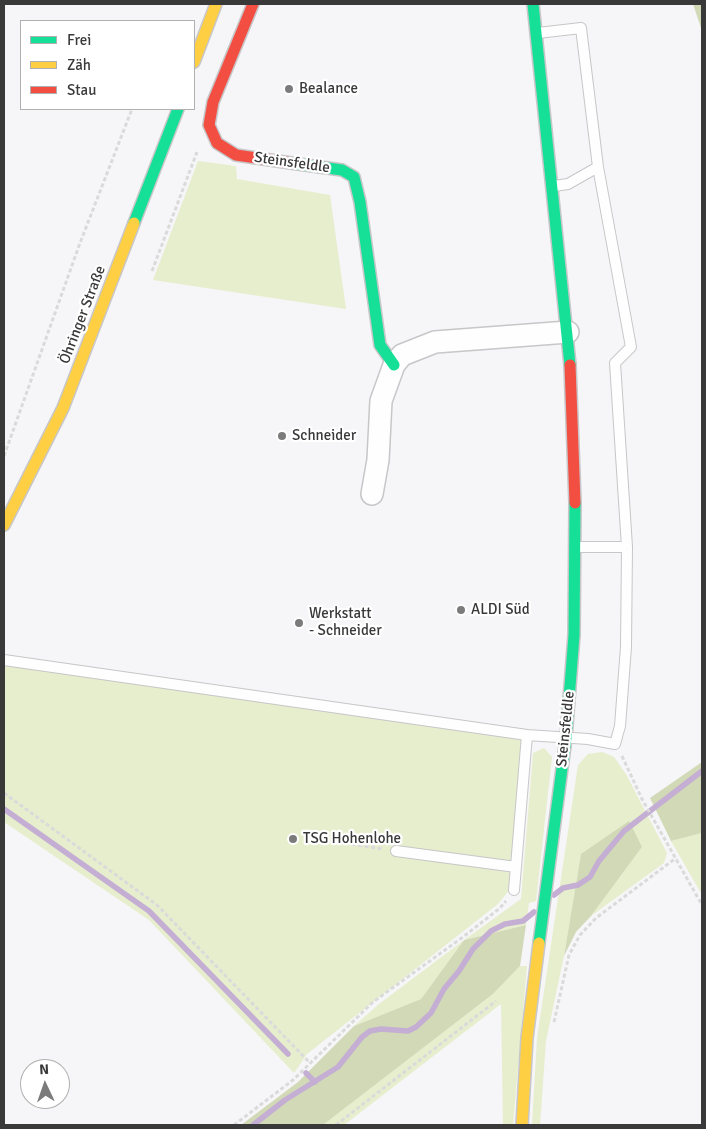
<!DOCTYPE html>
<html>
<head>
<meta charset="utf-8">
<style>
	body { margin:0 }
	#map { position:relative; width:706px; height:1129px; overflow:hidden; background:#f6f5f7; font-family:Signika,sans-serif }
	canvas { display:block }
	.frame { position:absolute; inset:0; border:5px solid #3a393a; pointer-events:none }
	.legend { position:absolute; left:20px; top:20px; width:175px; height:90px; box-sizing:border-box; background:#fff; border:1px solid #b0b0b0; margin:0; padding:6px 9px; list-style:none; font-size:15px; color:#3a393a }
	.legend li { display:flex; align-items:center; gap:10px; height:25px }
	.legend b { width:25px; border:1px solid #b0b0b0 }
	.north { position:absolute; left:20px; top:1059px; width:50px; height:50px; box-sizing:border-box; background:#fff; border:1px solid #b0b0b0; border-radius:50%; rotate:357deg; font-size:14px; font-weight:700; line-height:20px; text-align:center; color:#3a393a }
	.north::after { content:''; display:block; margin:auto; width:18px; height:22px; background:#7c7b7c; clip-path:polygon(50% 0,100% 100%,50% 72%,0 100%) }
</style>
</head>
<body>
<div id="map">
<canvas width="706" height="1129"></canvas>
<div class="frame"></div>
<ul class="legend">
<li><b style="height:6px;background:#16e098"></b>Frei</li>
<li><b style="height:6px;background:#ffcf43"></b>Zäh</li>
<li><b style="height:6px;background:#f24e42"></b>Stau</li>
</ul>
<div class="north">N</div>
</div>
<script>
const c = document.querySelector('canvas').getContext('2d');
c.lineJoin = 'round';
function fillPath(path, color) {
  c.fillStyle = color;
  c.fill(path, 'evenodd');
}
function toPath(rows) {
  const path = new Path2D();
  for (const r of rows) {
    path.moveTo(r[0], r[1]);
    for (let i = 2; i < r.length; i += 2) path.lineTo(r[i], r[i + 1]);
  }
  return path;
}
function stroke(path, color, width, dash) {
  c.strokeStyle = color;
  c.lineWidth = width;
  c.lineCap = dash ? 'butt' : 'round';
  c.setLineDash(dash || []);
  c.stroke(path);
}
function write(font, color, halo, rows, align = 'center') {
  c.font = font + ' Signika,sans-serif';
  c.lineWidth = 4.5;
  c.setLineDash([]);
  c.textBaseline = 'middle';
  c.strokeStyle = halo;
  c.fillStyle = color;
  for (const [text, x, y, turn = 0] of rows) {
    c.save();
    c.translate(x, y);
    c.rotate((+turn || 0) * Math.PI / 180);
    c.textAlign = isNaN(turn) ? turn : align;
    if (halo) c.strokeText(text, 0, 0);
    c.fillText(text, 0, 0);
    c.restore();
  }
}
fillPath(toPath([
	[198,161,236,166,237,179,330,195,346,309,153,280],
	[4,663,523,740,511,888,498,904,307,1054,294,1073,149,920,4,822],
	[544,748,552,757,536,901,529,903,526,925,464,940,421,999,354,1026,379,1004,464,940,521,899,533,753],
	[602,752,614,757,626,774,667,853,664,863,591,916,642,847,581,855,564,956,546,1041,540,1125,532,1125,537,1038,578,765,588,754],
	[702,833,702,895,671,841],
	[520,966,527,966,513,1125,503,1125,501,1004,344,1125,323,1125,493,994]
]), '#e7eecd');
fillPath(toPath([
	[693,4,702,4,702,31],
	[702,762,702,833,671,841,650,798],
	[629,821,642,847,591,916,576,932,564,956,581,854],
	[526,925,520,966,493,994,323,1125,241,1125,298,1082,354,1026,421,999,464,940]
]), '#d2d9b7');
stroke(toPath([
	[4,809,149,911,288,1054],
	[554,895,563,888,578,885,590,877,599,861,624,831,702,771],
	[306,1073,315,1082],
	[253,1125,285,1100,338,1067,362,1037,370,1031,381,1029,408,1031,416,1027,431,1013,444,989,459,971,473,949,491,931,505,924,523,921,534,912]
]), '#c4aed4', 5.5);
const lane = toPath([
	[554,186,568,184,598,167],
	[577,547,627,547],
	[4,660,527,735,588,739,615,744,620,726,626,647,627,547,615,363,631,347,598,167,581,28,538,33],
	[396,851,516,867],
	[514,890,527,735]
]);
const street = toPath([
	[372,494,378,460,381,401,394,365,402,355,435,342,568,332]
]);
const fast = toPath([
	[533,4,570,365],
	[291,163,342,170,354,177,360,202,380,345,394,365],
	[134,223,178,109],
	[539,943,566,738,574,635,575,503]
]);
const slow = toPath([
	[194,62,216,4],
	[4,525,63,408,134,223],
	[522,1125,527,1038,539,943]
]);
const jam = toPath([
	[253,4,213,102,209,125,217,143,236,155,291,163],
	[570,365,575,503]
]);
stroke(lane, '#c7c6c8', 12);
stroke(street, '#c7c6c8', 24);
stroke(fast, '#c7c6c8', 14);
stroke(slow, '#c7c6c8', 14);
stroke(jam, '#c7c6c8', 14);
stroke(toPath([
	[152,271,197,152],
	[4,456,80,243,132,109],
	[622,756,642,799,702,905],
	[4,793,157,905,310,1063],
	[352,833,350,844,383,849],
	[554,1022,569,955,580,935,596,918,676,858],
	[234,1125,293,1080,373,1002,463,937,500,908,506,901],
	[336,1125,496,1001]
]), '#dbdadb', 3, [4, 2.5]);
stroke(lane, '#fefefe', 10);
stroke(street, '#fefefe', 21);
stroke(fast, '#16e098', 11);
stroke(slow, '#ffcf43', 11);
stroke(jam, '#f24e42', 11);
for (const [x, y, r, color] of [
	[289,89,5,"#7c7b7c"],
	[282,436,5,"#7c7b7c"],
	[461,610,5,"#7c7b7c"],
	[299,623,5,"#7c7b7c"],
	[293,839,5,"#7c7b7c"]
]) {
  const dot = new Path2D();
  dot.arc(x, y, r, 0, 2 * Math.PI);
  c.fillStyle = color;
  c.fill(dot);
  stroke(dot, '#fff', 2);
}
write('15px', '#3a393a', '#fff', [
	["Bealance",299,89],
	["Schneider",292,436],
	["ALDI Süd",471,610],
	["Werkstatt",309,614],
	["- Schneider",309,631],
	["TSG Hohenlohe",303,839]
], 'left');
write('15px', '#3a393a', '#fff', [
	["Steinsfeldle",292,163,8],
	["Öhringer Straße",83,315,-69],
	["Steinsfeldle",566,729,-84]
]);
</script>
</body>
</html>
